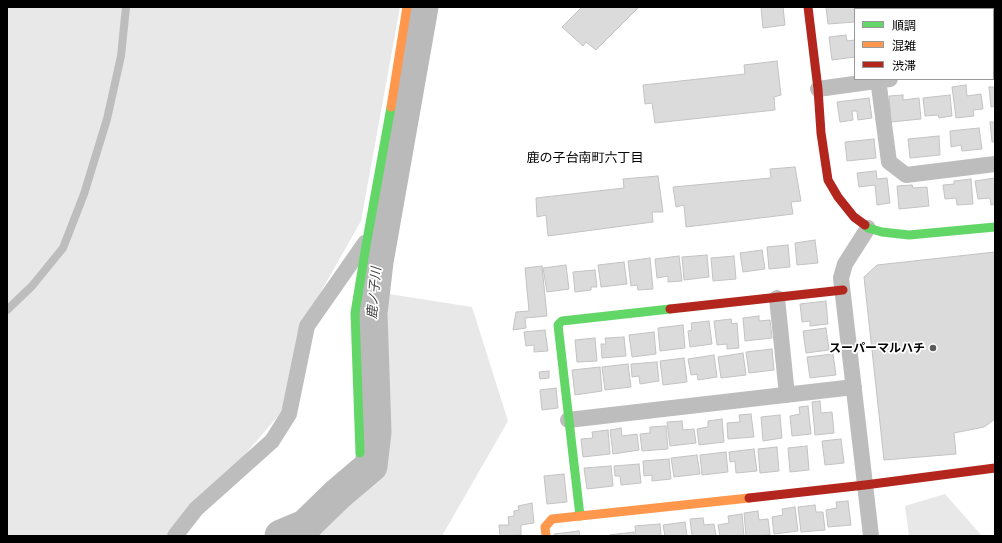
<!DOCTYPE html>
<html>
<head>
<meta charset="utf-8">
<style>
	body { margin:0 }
	#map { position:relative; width:1002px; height:543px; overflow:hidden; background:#fff; font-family:Commissioner,"Noto Sans JP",sans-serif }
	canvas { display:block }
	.frame { position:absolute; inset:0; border:8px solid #000; pointer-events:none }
	.legend { position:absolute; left:854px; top:8px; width:140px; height:72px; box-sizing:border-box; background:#fff; border:1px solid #999; margin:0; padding:5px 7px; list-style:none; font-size:12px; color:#000 }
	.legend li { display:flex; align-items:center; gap:8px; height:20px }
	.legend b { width:20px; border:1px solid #999 }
</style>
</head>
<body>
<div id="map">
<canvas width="1002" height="543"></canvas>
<div class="frame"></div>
<ul class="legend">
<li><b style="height:5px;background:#63d668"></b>順調</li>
<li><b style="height:5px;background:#ff974d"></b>混雑</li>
<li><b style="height:5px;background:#b3261e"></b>渋滞</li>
</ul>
</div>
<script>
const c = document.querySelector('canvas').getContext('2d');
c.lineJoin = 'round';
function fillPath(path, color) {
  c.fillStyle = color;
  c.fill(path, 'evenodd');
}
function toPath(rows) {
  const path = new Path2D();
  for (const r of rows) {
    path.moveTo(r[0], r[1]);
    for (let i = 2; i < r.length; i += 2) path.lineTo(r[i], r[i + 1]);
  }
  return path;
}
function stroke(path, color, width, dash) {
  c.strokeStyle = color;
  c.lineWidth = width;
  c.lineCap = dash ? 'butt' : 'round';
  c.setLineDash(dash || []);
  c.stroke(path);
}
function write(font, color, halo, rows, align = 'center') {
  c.font = font + ' Commissioner,"Noto Sans JP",sans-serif';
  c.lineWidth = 3.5;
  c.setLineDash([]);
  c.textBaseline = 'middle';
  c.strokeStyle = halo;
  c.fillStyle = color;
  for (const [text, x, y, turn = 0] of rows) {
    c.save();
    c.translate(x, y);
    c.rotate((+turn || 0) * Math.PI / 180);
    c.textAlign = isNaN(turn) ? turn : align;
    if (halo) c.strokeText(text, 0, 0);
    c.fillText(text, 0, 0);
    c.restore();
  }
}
fillPath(toPath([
	[7,7,400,7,361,221,297,334,284,409,175,536,7,536],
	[389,294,472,307,508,421,442,536,278,536,377,453],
	[945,494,982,536,909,536,905,506]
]), '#e8e8e8');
stroke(toPath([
	[281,536,305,526,338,494,371,466,375,432,371,313,377,262,422,7]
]), '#bababa', 33);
const building = toPath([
	[582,7,639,7,596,50,586,42,583,46,562,27,582,7],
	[761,7,783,7,785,25,763,28,761,7],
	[826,7,859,7,859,9,855,9,855,22,828,24,826,7],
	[878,7,908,7,908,9,879,9,878,7],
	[912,7,934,7,934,9,912,9,912,7],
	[942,7,970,7,970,9,942,9,942,7],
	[972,7,995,7,995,11,993,11,993,9,972,9,972,7],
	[993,30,995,30,995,50,993,51,993,30],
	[846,35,847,41,855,40,855,57,832,60,829,37,846,35],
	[777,61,781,95,774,97,775,110,655,123,652,103,645,104,643,85,745,74,744,65,777,61],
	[966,85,967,96,981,94,983,109,973,110,974,116,956,118,952,87,966,85],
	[989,87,995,87,995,106,991,107,989,87],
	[903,95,903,100,919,98,921,119,891,122,889,96,903,95],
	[950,95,952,116,939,118,938,115,925,116,923,98,950,95],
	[869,98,872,118,858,120,857,111,852,111,853,120,840,122,837,102,869,98],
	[990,122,995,122,995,142,992,142,990,122],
	[979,128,982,149,962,151,961,145,951,147,950,131,979,128],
	[939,136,940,155,910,158,908,139,939,136],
	[874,139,876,158,847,161,845,142,874,139],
	[795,167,801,201,791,202,793,214,686,227,684,205,676,207,673,187,771,178,770,169,795,167],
	[876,171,877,179,887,178,890,203,877,205,875,185,859,187,857,173,876,171],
	[658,176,663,212,652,212,653,222,548,236,546,215,537,217,536,198,624,188,623,179,658,176],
	[995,178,995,204,991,205,990,198,978,199,975,181,995,178],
	[971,179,973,204,957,205,956,198,945,199,943,185,954,184,954,181,971,179],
	[912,185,913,188,927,187,929,206,899,209,897,186,912,185],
	[815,240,818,263,797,265,795,243,815,240],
	[788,245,790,267,769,269,767,247,788,245],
	[762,250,765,269,743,272,740,253,762,250],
	[995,252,995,419,984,427,954,433,956,454,884,460,864,277,877,265,995,252],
	[707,255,709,277,684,280,682,257,707,255],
	[679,256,682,281,668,282,668,276,657,278,655,259,679,256],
	[734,256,736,279,713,281,711,258,734,256],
	[650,258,653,289,638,290,637,285,631,286,628,261,650,258],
	[624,262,627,284,601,287,598,265,624,262],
	[566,265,569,289,547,292,543,268,566,265],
	[542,266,547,316,525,318,526,328,513,330,516,312,529,311,525,268,542,266],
	[595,270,597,287,591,287,591,290,575,292,573,272,595,270],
	[826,301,828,324,810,326,810,321,802,322,800,304,826,301],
	[759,316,759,321,770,320,772,338,745,341,743,318,759,316],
	[731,319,732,324,737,323,739,348,727,349,727,344,717,345,714,321,731,319],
	[709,321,712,344,690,347,688,331,692,330,691,323,709,321],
	[683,325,685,348,660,351,658,328,683,325],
	[826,328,829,350,806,353,803,331,826,328],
	[545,330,548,351,534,352,534,345,526,346,524,332,545,330],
	[654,332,656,354,632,357,629,335,654,332],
	[624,337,626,356,602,358,601,344,606,344,605,338,624,337],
	[595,338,597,361,577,362,575,340,595,338],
	[772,349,774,370,749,373,746,352,772,349],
	[743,353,746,375,721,378,718,357,743,353],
	[833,354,836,375,810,378,807,357,833,354],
	[714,355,717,377,698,380,697,374,691,375,688,359,714,355],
	[684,358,687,382,663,385,660,361,684,358],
	[657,362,659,381,640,384,639,376,632,377,631,364,657,362],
	[628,364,631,387,605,390,602,367,628,364],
	[600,367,602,391,575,395,572,370,600,367],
	[549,371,549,378,540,379,539,372,549,371],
	[556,388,558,408,542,410,540,390,556,388],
	[820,401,821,413,832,412,834,433,815,435,812,402,820,401],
	[808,406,811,434,792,436,790,416,800,414,799,407,808,406],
	[751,414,754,437,728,439,727,423,740,422,739,415,751,414],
	[780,415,782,438,763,441,761,417,780,415],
	[722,419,724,442,699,445,697,429,708,427,708,421,722,419],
	[682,421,683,430,694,429,696,443,670,446,667,422,682,421],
	[666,426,668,449,642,451,640,434,650,433,650,427,666,426],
	[621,428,622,436,637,434,639,450,613,454,610,430,621,428],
	[608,430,610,454,583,457,581,439,593,438,592,432,608,430],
	[841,439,844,463,825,465,822,441,841,439],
	[807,446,809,470,790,472,788,448,807,446],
	[777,447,779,471,760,473,758,449,777,447],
	[754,449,757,471,736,473,735,461,730,462,729,452,754,449],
	[726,452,728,472,702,475,700,455,726,452],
	[697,455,700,474,674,477,671,458,697,455],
	[669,459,671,479,652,481,652,475,644,476,643,461,669,459],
	[639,464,641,483,621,485,620,476,615,476,614,466,639,464],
	[611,466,613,486,587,489,584,468,611,466],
	[564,474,567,502,547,504,544,476,564,474],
	[848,501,851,525,828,527,826,510,837,508,836,502,848,501],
	[532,503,534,523,521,525,521,535,500,536,499,525,509,525,508,517,514,516,514,511,519,510,518,506,532,503],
	[815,505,816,512,823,512,825,530,801,532,798,507,815,505],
	[795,507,798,531,774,534,772,517,783,515,782,509,795,507],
	[758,511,759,520,768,519,770,535,746,536,744,513,758,511],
	[742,514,744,536,720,536,718,525,729,523,728,516,742,514],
	[703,518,704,525,714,524,716,536,692,536,690,519,703,518],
	[685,522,687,536,665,536,663,525,685,522],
	[660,524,661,536,636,536,635,526,660,524],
	[579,531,580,536,555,536,554,534,579,531],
	[634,532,634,536,609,536,609,535,634,532]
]);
fillPath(building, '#dbdbdb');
stroke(building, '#c3c3c3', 1);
stroke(toPath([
	[7,310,32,286,63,248,84,194,107,119,121,56,126,7]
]), '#bdbdbd', 8);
stroke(toPath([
	[869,7,869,9],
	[993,66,995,65],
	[878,79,889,162,906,175,995,164],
	[818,89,890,79],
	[868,228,845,264,841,278,871,536],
	[777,298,787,395],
	[568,420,854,387],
	[175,536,196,509,272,441,289,414,307,326,365,243]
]), '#bdbdbd', 16);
stroke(toPath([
	[865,225,868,228,882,232,909,235,995,227],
	[360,453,355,313,367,240,391,107],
	[580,516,558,325,562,321,670,309]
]), '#63d668', 9);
stroke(toPath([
	[391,107,407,7],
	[546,536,545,527,552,519,749,498]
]), '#ff974d', 9);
stroke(toPath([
	[808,7,818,89,821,133,828,180,838,197,854,217,865,225],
	[670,309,843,290],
	[749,498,865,485,995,468]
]), '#b3261e', 9);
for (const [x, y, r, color] of [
	[933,348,4,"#595959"]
]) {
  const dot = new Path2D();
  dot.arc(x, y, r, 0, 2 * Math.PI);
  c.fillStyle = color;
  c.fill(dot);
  stroke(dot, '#fff', 1.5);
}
write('bold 12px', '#000', '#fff', [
	["スーパーマルハチ",925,348]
], 'right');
write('13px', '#000', '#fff', [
	["鹿の子台南町六丁目",585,158]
]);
write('italic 13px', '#3d3d3d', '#fff', [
	["鹿ノ子川",374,293,-85]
]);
</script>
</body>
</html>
